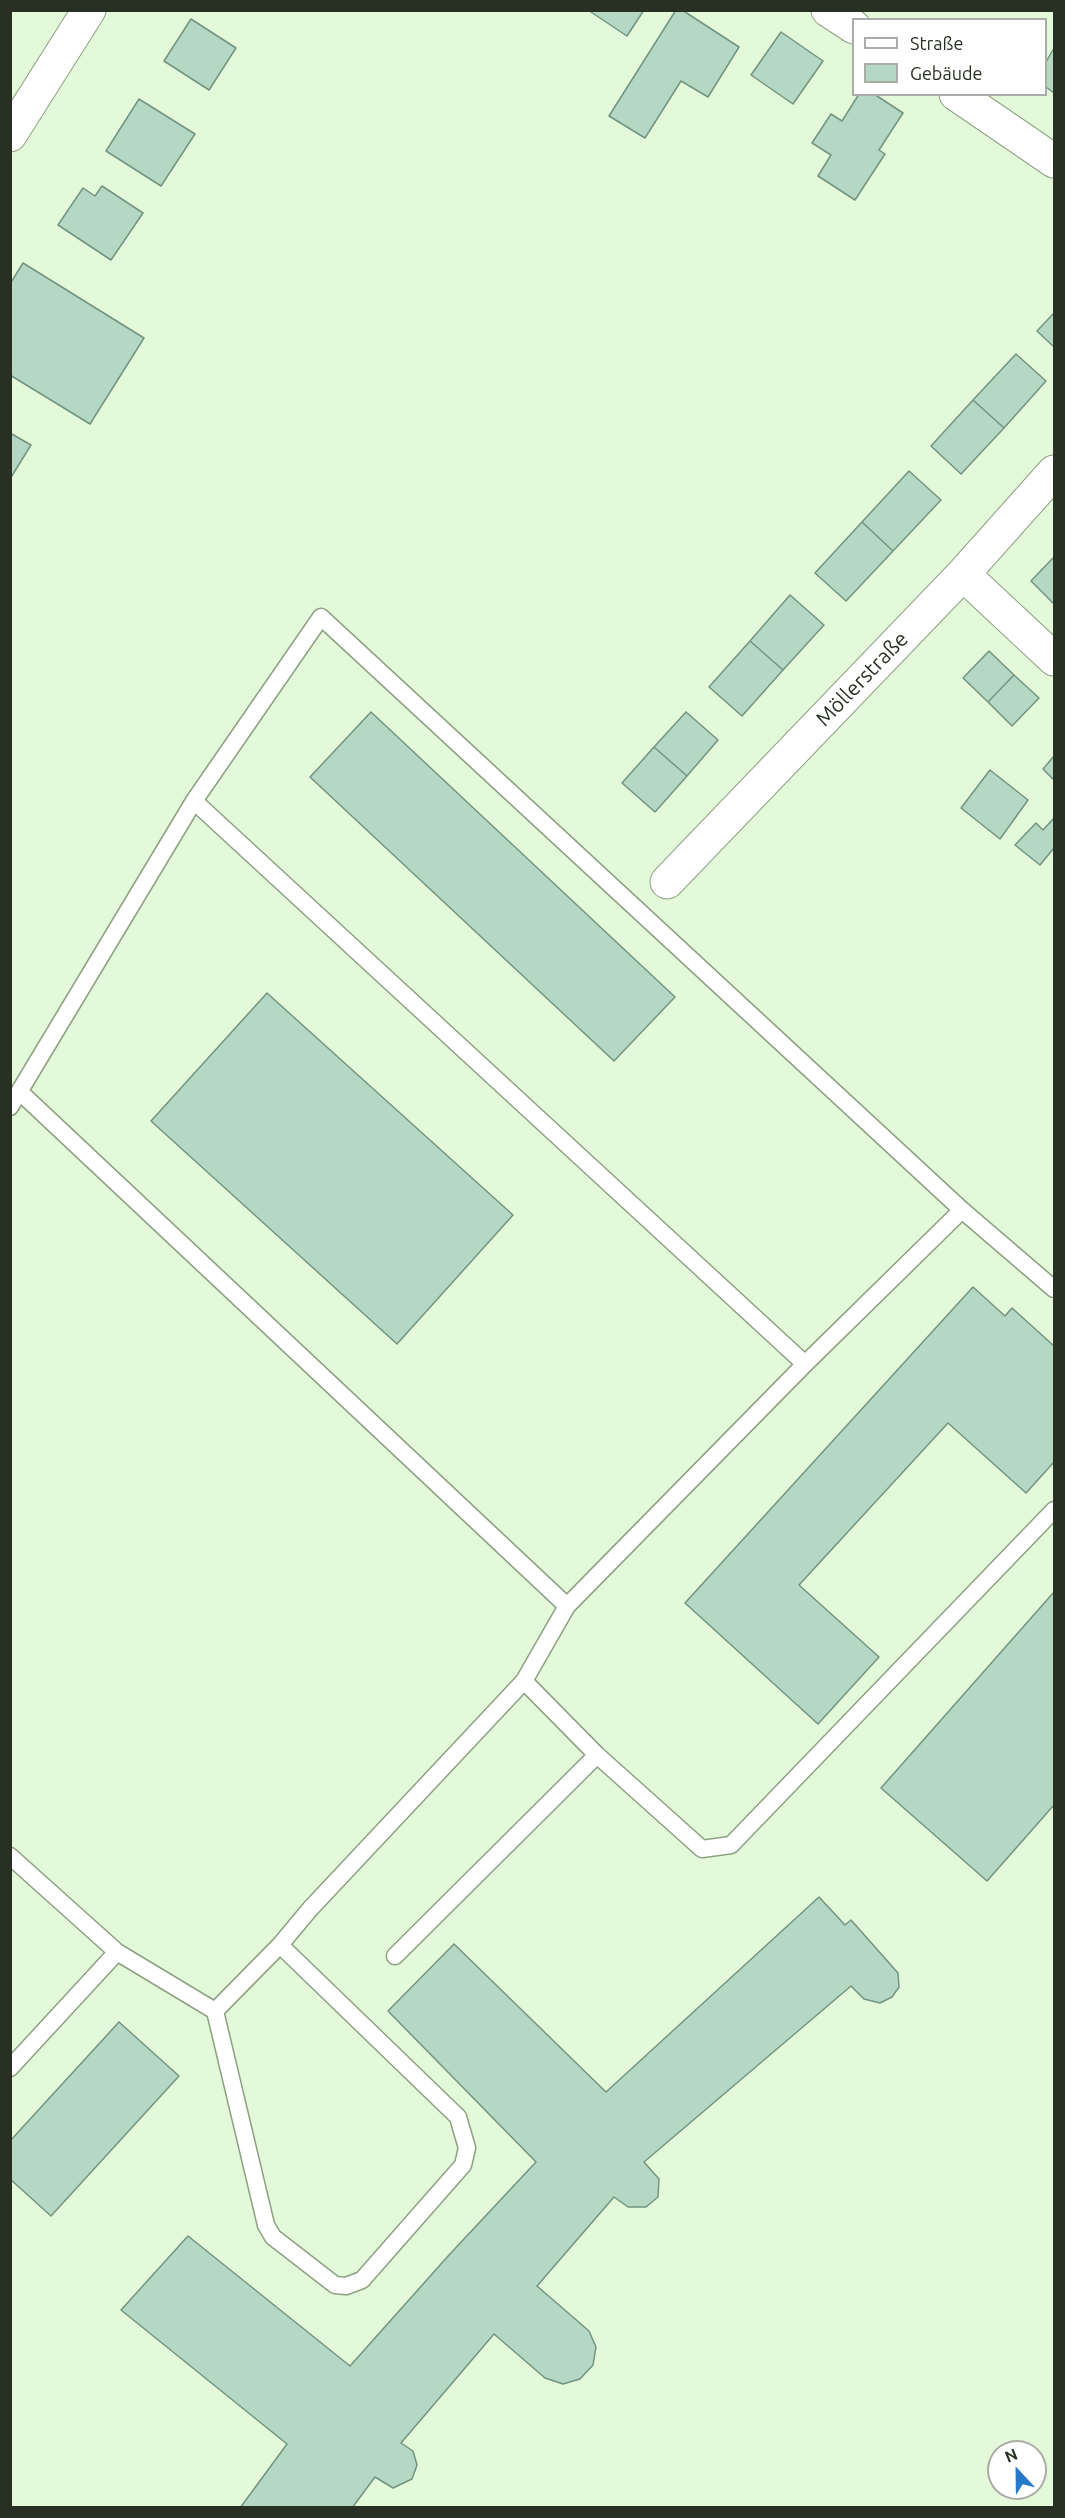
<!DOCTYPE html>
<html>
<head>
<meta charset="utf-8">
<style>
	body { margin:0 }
	#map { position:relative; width:1065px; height:2518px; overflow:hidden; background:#e3f9d9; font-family:Ubuntu,sans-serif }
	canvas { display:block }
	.frame { position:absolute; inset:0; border:12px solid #283024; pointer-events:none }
	.legend { position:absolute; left:852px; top:18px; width:195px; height:78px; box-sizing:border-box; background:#fff; border:2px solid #a9aca7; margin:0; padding:8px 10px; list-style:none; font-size:18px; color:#283024 }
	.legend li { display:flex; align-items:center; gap:12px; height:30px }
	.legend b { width:30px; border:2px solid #a9aca7 }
	.north { position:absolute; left:987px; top:2440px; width:60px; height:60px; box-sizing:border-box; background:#fff; border:2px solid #a9aca7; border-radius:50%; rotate:338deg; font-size:16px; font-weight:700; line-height:24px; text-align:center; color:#283024 }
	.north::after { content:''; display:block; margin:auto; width:21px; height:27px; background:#2679c8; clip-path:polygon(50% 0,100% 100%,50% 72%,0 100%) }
</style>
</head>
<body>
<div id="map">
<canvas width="1065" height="2518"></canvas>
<div class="frame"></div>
<ul class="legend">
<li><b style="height:8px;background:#fff"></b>Straße</li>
<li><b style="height:16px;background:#b4d8c3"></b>Gebäude</li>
</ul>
<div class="north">N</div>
</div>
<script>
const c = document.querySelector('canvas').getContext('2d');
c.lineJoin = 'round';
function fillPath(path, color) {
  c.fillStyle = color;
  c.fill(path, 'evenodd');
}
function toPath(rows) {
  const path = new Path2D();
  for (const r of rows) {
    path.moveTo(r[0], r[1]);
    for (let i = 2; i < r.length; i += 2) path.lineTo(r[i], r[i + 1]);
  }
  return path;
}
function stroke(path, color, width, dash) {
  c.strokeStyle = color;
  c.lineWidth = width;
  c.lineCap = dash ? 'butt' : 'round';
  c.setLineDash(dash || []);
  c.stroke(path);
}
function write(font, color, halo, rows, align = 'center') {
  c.font = font + ' Ubuntu,sans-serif';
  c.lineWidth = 4.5;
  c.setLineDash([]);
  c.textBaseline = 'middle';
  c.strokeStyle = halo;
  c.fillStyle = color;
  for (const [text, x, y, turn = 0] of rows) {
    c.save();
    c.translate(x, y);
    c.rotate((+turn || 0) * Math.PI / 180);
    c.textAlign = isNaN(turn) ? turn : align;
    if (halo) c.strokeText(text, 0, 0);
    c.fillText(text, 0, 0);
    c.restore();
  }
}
const building = toPath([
	[588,10,644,10,627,36,588,10],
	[676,10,682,10,739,47,708,97,681,81,645,138,609,116,676,10],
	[191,19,236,48,209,90,164,61,191,19],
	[781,32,823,61,793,104,751,75,781,32],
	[1054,48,1054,93,1046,87,1046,62,1054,48],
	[859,94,874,94,903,113,879,150,885,154,855,200,818,176,831,155,812,143,831,114,842,121,859,94],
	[139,99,195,134,161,186,106,151,139,99],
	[102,186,143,213,111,260,58,225,83,188,95,196,102,186],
	[23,263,144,338,90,424,10,375,10,284,23,263],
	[1054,313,1054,347,1037,331,1054,313],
	[1016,354,1046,381,1004,428,973,400,1016,354],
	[973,400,1004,428,961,474,931,446,973,400],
	[10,433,31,445,10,479,10,433],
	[909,471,941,500,893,551,862,522,909,471],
	[862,522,893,551,846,601,815,573,862,522],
	[1054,557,1054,604,1031,581,1054,557],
	[790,595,824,625,783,670,750,641,790,595],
	[750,641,783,670,742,716,709,687,750,641],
	[989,651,1014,675,988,702,963,678,989,651],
	[1014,675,1039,698,1012,726,988,702,1014,675],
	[371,712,675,997,614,1061,310,777,371,712],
	[686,712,718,740,687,776,654,747,686,712],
	[654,747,687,776,655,812,622,783,654,747],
	[1054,756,1054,780,1043,769,1054,756],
	[990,770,1028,800,1000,839,961,808,990,770],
	[1054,818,1054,848,1040,865,1015,845,1036,823,1043,830,1054,818],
	[267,993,513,1215,397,1344,151,1121,267,993],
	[973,1287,1005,1316,1012,1308,1054,1346,1054,1462,1026,1493,948,1423,799,1585,879,1657,818,1724,685,1603,973,1287],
	[1054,1592,1054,1805,987,1881,881,1788,1054,1592],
	[819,1897,845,1925,851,1920,898,1973,899,1987,892,1997,880,2003,864,1999,851,1986,644,2162,659,2179,658,2197,646,2207,628,2207,614,2197,537,2286,589,2331,596,2347,593,2365,580,2379,563,2384,545,2378,494,2334,401,2443,413,2451,417,2465,412,2479,393,2488,375,2477,352,2508,240,2508,287,2444,121,2310,188,2236,350,2366,449,2255,536,2162,388,2011,454,1944,606,2092,819,1897],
	[119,2022,179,2076,51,2216,10,2179,10,2141,119,2022]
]);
fillPath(building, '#b4d8c3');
stroke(building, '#729480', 1.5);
const service = toPath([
	[194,801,805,1364],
	[21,1093,567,1606],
	[10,1107,194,801,321,617,962,1210,1054,1289],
	[524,1681,597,1755,702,1849,731,1845,1054,1510],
	[10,1856,117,1952,215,2011,266,2225,273,2237,335,2285,346,2286,362,2280,463,2165,467,2148,458,2117,280,1945],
	[395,1956,597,1755],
	[215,2011,280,1945,310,1909,524,1681,567,1606,805,1364,962,1210],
	[10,2068,117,1952]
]);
const minor = toPath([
	[828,10,854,27],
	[956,94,1054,161],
	[963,574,1054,659],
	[667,882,963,574,1054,472]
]);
const tertiary = toPath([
	[10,135,89,10]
]);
stroke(service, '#8da183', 19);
stroke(minor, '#8da183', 35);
stroke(tertiary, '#8da183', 35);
stroke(service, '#fff', 16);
stroke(minor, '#fff', 33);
stroke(tertiary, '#fff', 33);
write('21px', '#283024', '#fff', [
	["Möllerstraße",862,679,-46]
]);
</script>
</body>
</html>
